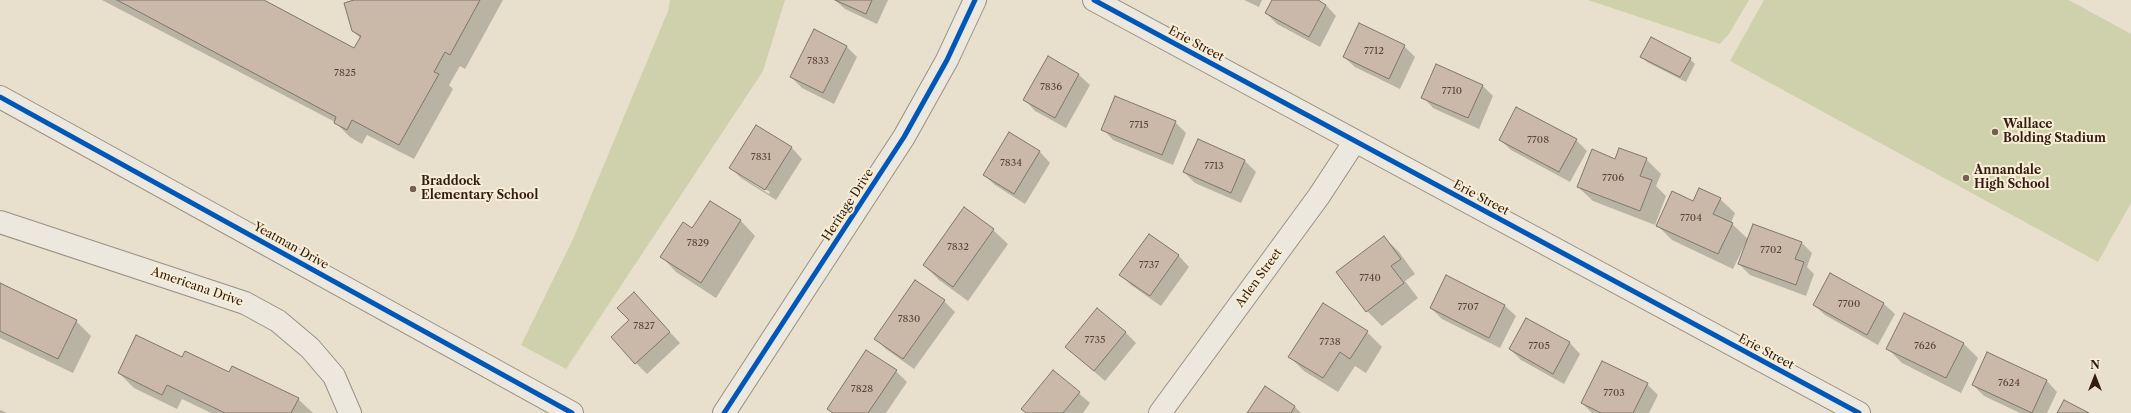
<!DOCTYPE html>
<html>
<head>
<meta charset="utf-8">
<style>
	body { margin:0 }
	#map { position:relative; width:2131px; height:413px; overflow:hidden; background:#e8e0cc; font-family:"Libre Caslon Text",serif }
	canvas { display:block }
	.north { position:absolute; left:2075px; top:357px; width:40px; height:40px; -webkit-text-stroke:3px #f8edd5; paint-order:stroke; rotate:0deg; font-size:11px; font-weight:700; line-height:16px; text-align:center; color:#321c12 }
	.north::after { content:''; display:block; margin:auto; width:14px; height:18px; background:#321c12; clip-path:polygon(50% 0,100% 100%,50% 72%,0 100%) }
</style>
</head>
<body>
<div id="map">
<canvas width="2131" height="413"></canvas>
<div class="north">N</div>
</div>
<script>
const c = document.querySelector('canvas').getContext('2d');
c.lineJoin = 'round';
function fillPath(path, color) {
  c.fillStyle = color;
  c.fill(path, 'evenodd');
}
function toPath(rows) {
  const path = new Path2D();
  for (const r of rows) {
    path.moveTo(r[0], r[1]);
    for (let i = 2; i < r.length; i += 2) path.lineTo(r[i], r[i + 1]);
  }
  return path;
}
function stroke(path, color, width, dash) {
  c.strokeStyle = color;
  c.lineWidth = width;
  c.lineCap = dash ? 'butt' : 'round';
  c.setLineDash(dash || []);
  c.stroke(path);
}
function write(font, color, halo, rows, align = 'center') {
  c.font = font + ' "Libre Caslon Text",serif';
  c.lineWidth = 4;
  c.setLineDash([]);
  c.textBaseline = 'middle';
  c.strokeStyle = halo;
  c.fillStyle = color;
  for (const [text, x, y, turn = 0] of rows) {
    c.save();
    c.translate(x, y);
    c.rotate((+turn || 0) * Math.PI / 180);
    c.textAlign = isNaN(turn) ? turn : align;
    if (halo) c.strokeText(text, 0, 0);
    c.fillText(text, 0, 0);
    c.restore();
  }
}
fillPath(toPath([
	[670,0,785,0,763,71,566,369,521,345,573,239,668,11],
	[1588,0,1749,0,1729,34,1720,44],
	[1764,0,2069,0,2131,34,2131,203,2098,262,1730,61]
]), '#cfd1ac');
fillPath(toPath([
	[102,0,262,0,354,49,360,38,353,31,358,0,503,0,465,69,460,66,449,85,453,89,414,159,367,135,362,144,350,137,335,122],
	[835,0,888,0,877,24,845,9],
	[1244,0,1262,0,1259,7],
	[1273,0,1315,0,1326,5,1336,16,1320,47,1277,24,1266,13],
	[846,46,857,57,834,104,802,88,791,77],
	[1404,46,1415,57,1400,89,1355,67,1344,57],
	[1642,57,1690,59,1695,64,1686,82,1647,62],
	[1048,58,1079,75,1090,85,1066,128,1035,111,1025,100],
	[1482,85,1493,96,1479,129,1433,108,1423,97],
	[1175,122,1186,133,1173,165,1113,140,1103,129],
	[756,126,792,148,802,159,776,200,741,178,730,167],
	[741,174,770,192,769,194,741,176],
	[1009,134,1040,152,1050,163,1025,204,995,185,984,175],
	[1500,140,1576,140,1587,151,1570,182,1511,150],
	[1199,141,1245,161,1256,172,1241,203,1195,183,1184,172],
	[1646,159,1661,174,1656,186,1666,196,1655,225,1593,201,1578,187],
	[1720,199,1735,213,1731,223,1748,239,1801,242,1812,253,1807,267,1814,274,1806,296,1750,275,1739,264,1746,244,1745,244,1733,269,1672,240,1657,225,1694,202],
	[710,202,741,221,755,236,716,298,676,272,662,257,693,229],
	[993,230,1008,244,968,301,939,280,924,265],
	[1149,235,1179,256,1189,267,1161,306,1131,285,1121,275],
	[1384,237,1399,252,1415,274,1405,281,1418,298,1382,326,1367,311],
	[1831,274,1884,304,1895,314,1878,345,1825,315,1814,305],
	[1447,277,1505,306,1516,316,1500,348,1442,319,1431,308],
	[0,284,76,321,91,336,73,373,0,338],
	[634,294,680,343,647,374,636,363,630,321],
	[944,301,955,312,914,369,886,349,875,338],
	[1323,304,1367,332,1382,347,1366,373,1355,366,1338,392,1304,371,1290,357],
	[1527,319,1570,343,1580,354,1564,384,1521,360,1510,349],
	[1125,332,1136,343,1105,381,1066,347],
	[1963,343,1978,358,1961,393,1902,363,1887,348],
	[1988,354,2047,381,2057,392,2047,413,2020,413,1984,396,1973,385],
	[182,358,298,399,313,413,211,413,182,399,177,409,134,388,119,373],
	[896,371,907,382,886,413,833,413,828,409],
	[1053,371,1090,403,1083,413,1026,413],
	[1647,384,1658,395,1649,413,1592,413,1582,403],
	[1266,387,1295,407,1301,413,1248,413],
	[0,410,7,413,0,413]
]), '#0003');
const building = toPath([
	[117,0,264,0,354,48,361,36,352,31,344,3,354,0,480,0,450,55,445,52,434,72,439,74,399,145,352,120,347,130,334,123,336,117,117,0],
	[835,0,872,0,866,14,835,0],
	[1272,0,1318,0,1326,5,1309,37,1265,13,1272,0],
	[1359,23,1405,45,1389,79,1343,57,1359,23],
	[814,29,847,46,823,93,790,77,814,29],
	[1651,37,1691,58,1680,77,1640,57,1651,37],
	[1048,56,1079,74,1055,118,1023,100,1048,56],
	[1436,64,1483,85,1468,118,1421,98,1436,64],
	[1115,96,1176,121,1162,155,1101,130,1115,96],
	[1516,107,1577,139,1559,172,1499,140,1516,107],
	[756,125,792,147,765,190,729,168,756,125],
	[1009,132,1040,151,1014,194,983,175,1009,132],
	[1198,139,1245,160,1231,193,1183,172,1198,139],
	[1619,148,1647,158,1640,176,1652,180,1640,211,1577,187,1592,149,1615,159,1619,148],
	[1699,188,1721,198,1713,214,1733,223,1718,254,1656,226,1672,191,1693,201,1699,188],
	[710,201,741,220,701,283,660,257,683,222,692,228,710,201],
	[964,207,994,229,953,287,923,265,964,207],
	[1753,224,1802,242,1795,259,1804,262,1796,285,1738,264,1753,224],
	[1149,234,1179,255,1150,296,1119,275,1149,234],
	[1384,236,1401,259,1391,266,1404,283,1366,312,1336,272,1384,236],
	[1830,273,1884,303,1867,335,1813,305,1830,273],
	[1446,275,1505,305,1489,338,1430,308,1446,275],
	[915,280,945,300,903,359,874,339,915,280],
	[0,283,77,320,58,359,0,331,0,283],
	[634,292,670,332,635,364,611,337,629,320,617,308,634,292],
	[1323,303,1368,331,1350,359,1340,352,1323,378,1288,357,1323,303],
	[1097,308,1126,332,1094,371,1065,347,1097,308],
	[1904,313,1964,343,1946,378,1886,349,1904,313],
	[1526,318,1570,342,1553,374,1509,349,1526,318],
	[136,335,182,357,185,351,229,372,232,366,299,398,291,413,225,413,167,385,162,395,118,373,136,335],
	[866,350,897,370,868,413,833,413,827,409,866,350],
	[1987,352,2047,380,2032,413,1972,385,1987,352],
	[1602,361,1648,383,1633,413,1601,413,1581,403,1602,361],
	[1053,370,1080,392,1063,413,1026,413,1021,409,1053,370],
	[1265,386,1295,406,1291,413,1247,413,1265,386],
	[2064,400,2089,413,2057,413,2064,400]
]);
fillPath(building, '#cab9a8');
stroke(building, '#7e766b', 1);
const minor = toPath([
	[1094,0,1859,413],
	[0,97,572,413],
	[0,222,245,303,278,321,310,348,334,376,350,413],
	[724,413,904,137,947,60,975,0],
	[1160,413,1319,196,1355,141]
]);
stroke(minor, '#989084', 24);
stroke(minor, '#ece8dd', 22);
stroke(toPath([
	[1094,0,1859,413],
	[0,97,572,413],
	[724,413,904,137,947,60,975,0]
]), '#0057b8', 5);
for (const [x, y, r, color] of [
	[1995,132,4,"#726153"],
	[1966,178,4,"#726153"],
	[413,189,4,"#726153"]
]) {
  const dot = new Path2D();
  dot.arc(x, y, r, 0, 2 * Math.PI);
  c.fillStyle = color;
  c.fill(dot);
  stroke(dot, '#f8edd5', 1.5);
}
write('10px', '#584338', null, [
	["7712",1374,51],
	["7833",818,61],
	["7825",345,73],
	["7836",1051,87],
	["7710",1452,91],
	["7715",1139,125],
	["7708",1538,140],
	["7831",761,157],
	["7834",1011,163],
	["7713",1214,166],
	["7706",1613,178],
	["7704",1691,218],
	["7829",698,243],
	["7832",958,247],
	["7702",1771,250],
	["7737",1149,265],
	["7740",1370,278],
	["7700",1849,304],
	["7707",1468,307],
	["7830",909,319],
	["7827",644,326],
	["7735",1095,340],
	["7738",1330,342],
	["7705",1539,346],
	["7626",1925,346],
	["7624",2009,383],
	["7828",862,389],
	["7703",1614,393]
]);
write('12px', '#321c12', '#f8edd5', [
	["Erie Street",1196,44,28],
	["Erie Street",1481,198,28],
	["Heritage Drive",848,205,-57],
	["Yeatman Drive",291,246,29],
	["Arlen Street",1259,278,-54],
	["Americana Drive",197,287,19],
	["Erie Street",1766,352,28]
]);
write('bold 12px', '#321c12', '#f8edd5', [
	["Wallace",2003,125],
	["Bolding Stadium",2003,139],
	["Annandale",1974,171],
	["High School",1974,185],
	["Braddock",421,182],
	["Elementary School",421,196]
], 'left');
</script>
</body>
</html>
